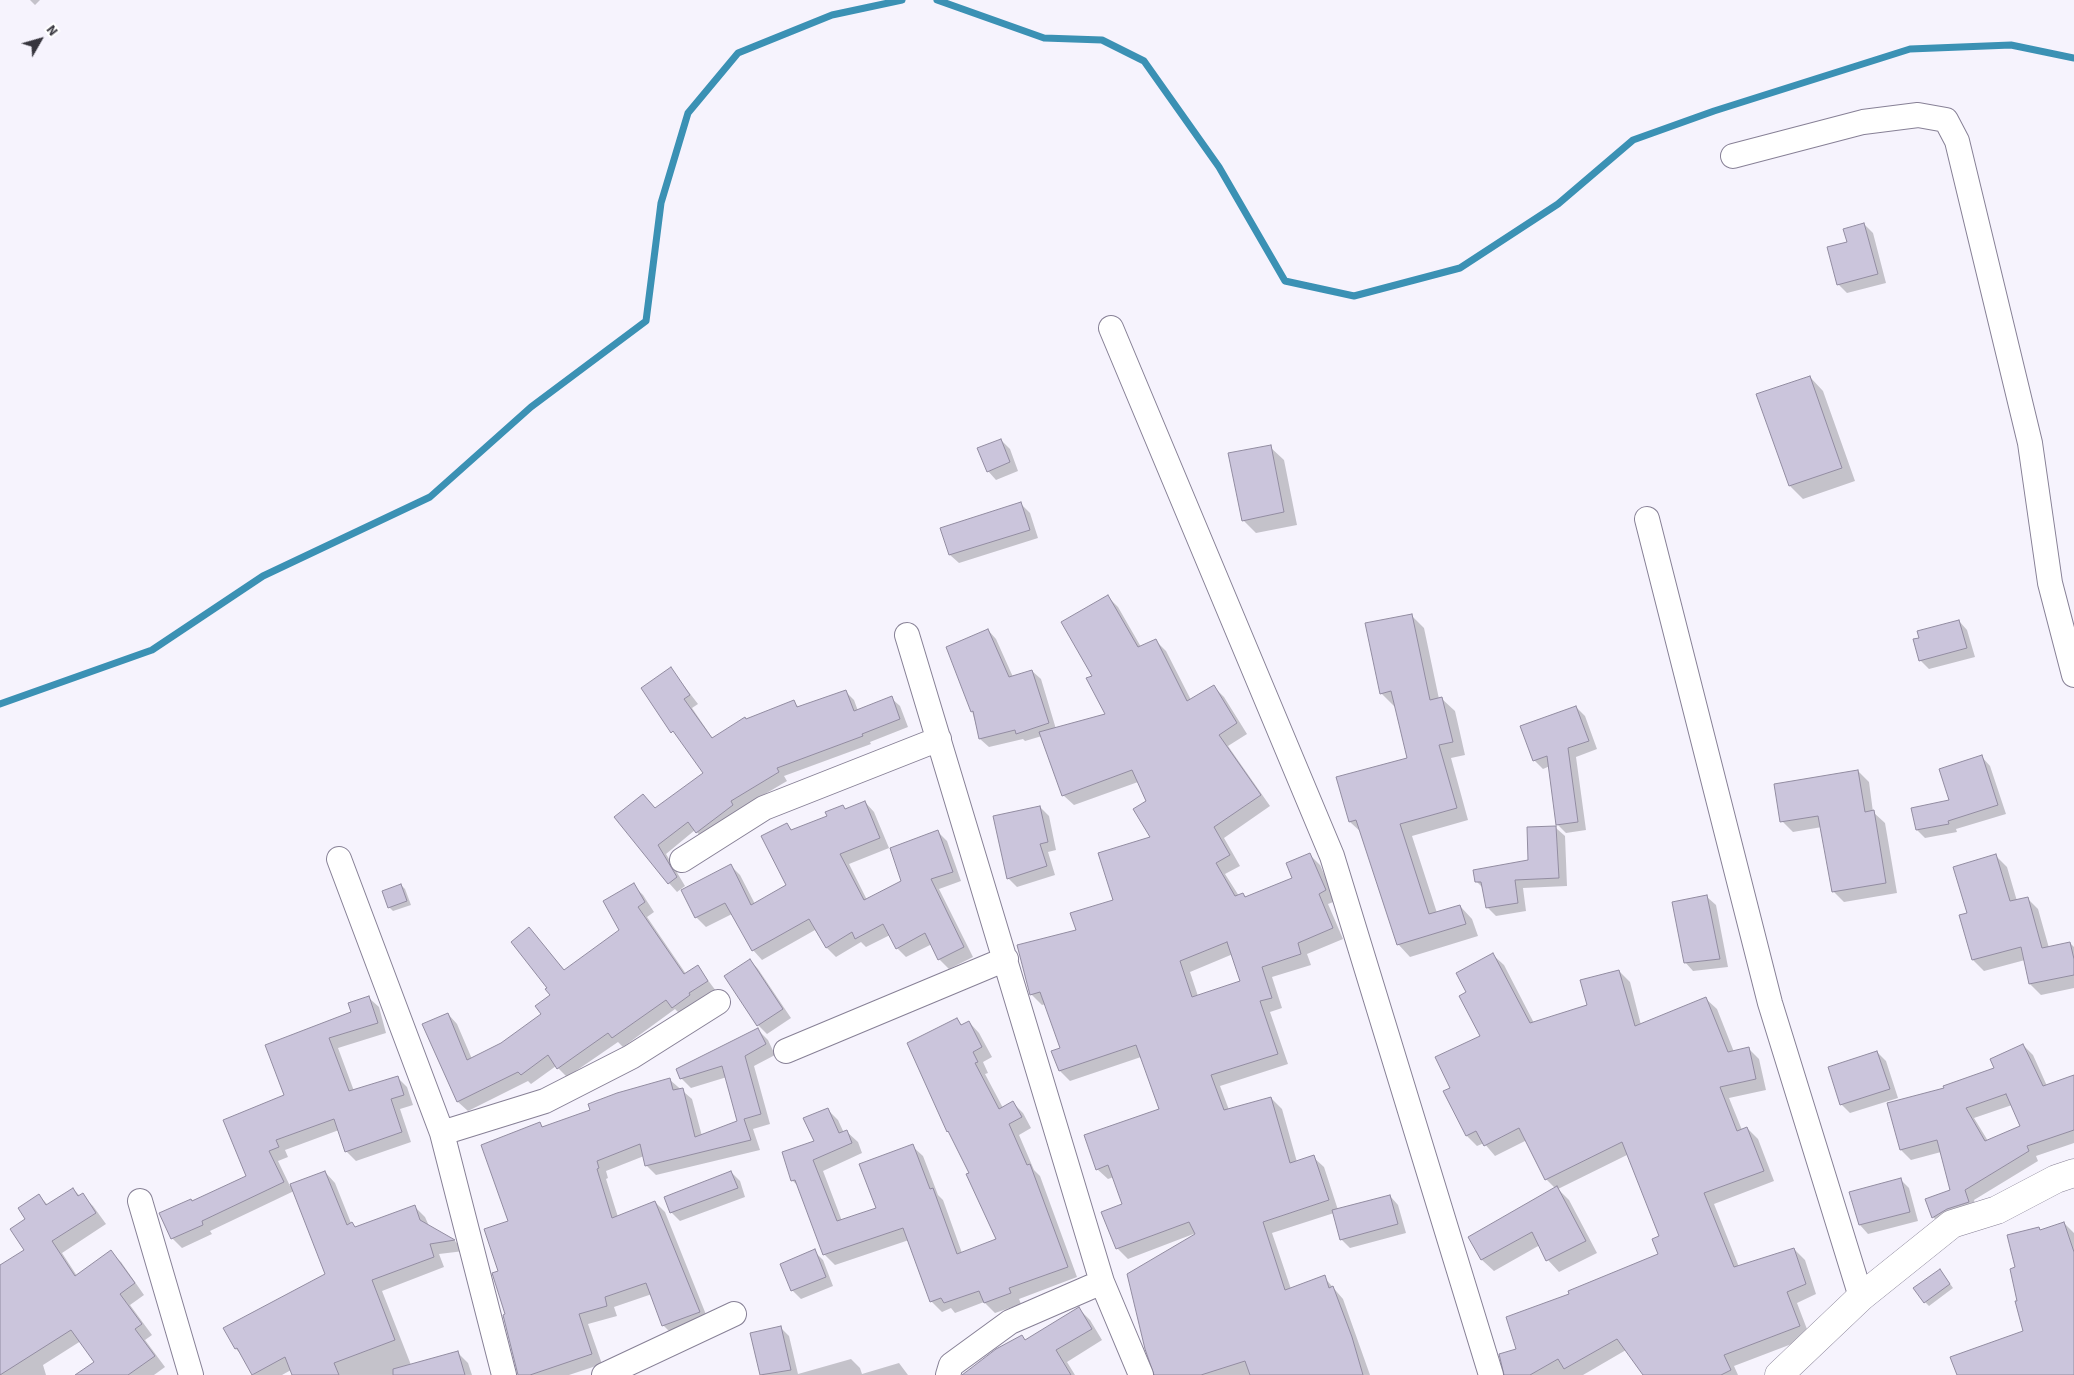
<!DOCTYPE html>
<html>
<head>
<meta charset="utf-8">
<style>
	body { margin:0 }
	#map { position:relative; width:2074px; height:1375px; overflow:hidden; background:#f6f3fd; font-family:"Source Sans 3",sans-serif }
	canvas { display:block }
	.north { position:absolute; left:15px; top:15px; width:50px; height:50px; -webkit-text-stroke:4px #fff; paint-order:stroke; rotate:52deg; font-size:14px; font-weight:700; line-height:20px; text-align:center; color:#37353e }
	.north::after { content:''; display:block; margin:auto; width:18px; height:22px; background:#37353e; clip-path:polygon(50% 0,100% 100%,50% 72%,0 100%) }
</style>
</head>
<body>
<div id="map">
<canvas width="2074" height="1375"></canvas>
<div class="north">N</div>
</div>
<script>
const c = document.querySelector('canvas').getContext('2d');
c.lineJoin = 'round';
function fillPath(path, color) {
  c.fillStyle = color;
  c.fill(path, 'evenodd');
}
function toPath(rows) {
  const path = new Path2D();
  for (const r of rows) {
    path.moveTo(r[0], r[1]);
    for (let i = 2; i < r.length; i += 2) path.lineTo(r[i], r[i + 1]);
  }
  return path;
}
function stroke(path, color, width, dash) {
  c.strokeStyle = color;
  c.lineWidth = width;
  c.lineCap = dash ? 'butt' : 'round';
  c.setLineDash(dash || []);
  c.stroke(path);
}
fillPath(toPath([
	[30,0,40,0,35,5],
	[1864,224,1873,233,1886,283,1847,293,1838,284,1848,243],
	[1810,377,1823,391,1855,481,1803,499,1790,486],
	[1001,440,1010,449,1018,471,996,480,988,471],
	[1270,447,1284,460,1297,525,1256,533,1243,520],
	[1021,504,1030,513,1038,538,959,563,950,555],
	[1108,597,1118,607,1141,647,1155,640,1166,651,1191,700,1213,686,1224,697,1247,734,1228,746,1270,806,1224,838,1240,866,1225,874,1239,896,1243,894,1247,898,1294,878,1309,854,1320,865,1336,901,1328,904,1343,939,1307,954,1311,965,1272,977,1282,1008,1270,1012,1288,1064,1220,1086,1229,1110,1271,1098,1282,1109,1297,1162,1313,1157,1324,1167,1338,1210,1390,1196,1398,1205,1406,1233,1350,1248,1341,1239,1334,1213,1272,1233,1291,1289,1324,1277,1343,1299,1370,1375,1155,1375,1196,1233,1128,1259,1117,1248,1124,1204,1114,1177,1108,1179,1097,1169,1161,1109,1141,1057,1070,1081,1060,1071,1062,1049,1046,1004,1042,1005,1031,994,1114,901,1152,838,1147,801,1138,782,1074,805,1063,795,1042,736,1025,741,1023,739,989,747,980,739,972,711,988,630,996,639,1013,677,1032,671,1041,679,1056,729,1106,714,1093,676],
	[1233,954,1242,982,1198,996,1190,972],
	[1411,615,1424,628,1439,699,1442,699,1455,711,1465,755,1451,758,1468,820,1412,836,1437,913,1460,906,1472,919,1478,936,1410,957,1398,944,1362,833,1350,822,1338,778,1409,759,1396,705,1394,706,1381,693],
	[1959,621,1967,630,1975,657,1929,669,1920,660],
	[671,669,698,704,692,708,713,739,746,720,793,702,800,708,845,691,854,700,858,711,891,698,900,706,908,727,870,742,871,744,784,776,787,781,738,810,741,814,705,841,695,830,666,854,685,886,677,892,669,883,643,795,656,809,705,774,643,689],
	[1576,707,1585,716,1597,749,1576,757,1586,830,1566,833,1557,824,1550,766,1543,769,1534,760],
	[1982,757,1990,766,2006,814,1956,829,1957,832,1925,838,1917,830,1950,801],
	[1858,771,1869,782,1873,812,1885,823,1897,893,1844,902,1833,891,1822,827,1793,832,1782,821],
	[865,802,874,812,889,848,849,864,867,900,903,882,938,832,947,841,961,881,939,889,973,957,949,969,939,959,932,944,906,957,897,948,890,935,866,947,861,942,836,957,826,947,815,930,762,960,753,950,732,914,706,927,696,917,731,866,740,875,755,904,788,886,787,825,793,831],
	[1040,807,1049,816,1056,850,1048,852,1055,875,1017,887,1008,878],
	[1556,828,1565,836,1567,886,1523,888,1526,911,1496,916,1487,907,1484,889,1476,881,1529,861],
	[1996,856,2007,867,2017,901,2027,898,2038,909,2049,948,2070,943,2074,947,2074,988,2041,995,2030,984,2025,960,1984,971,1973,960,1969,914],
	[401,885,405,889,411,905,393,911,389,907],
	[633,885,643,895,654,912,647,917,686,974,698,967,716,991,682,1016,675,1009,623,1047,618,1042,567,1077,556,1066,531,1084,528,1081,468,1111,458,1102,423,1025,448,1014,457,1024,472,1059,502,1044,542,1015,552,995,529,928,565,971,621,930],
	[1707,897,1716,905,1728,967,1693,971,1685,962],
	[1493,955,1504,965,1534,1023,1588,1006,1619,971,1630,982,1641,1025,1706,999,1717,1009,1734,1052,1749,1049,1759,1059,1766,1090,1729,1098,1742,1130,1747,1128,1758,1139,1774,1181,1714,1204,1739,1267,1794,1249,1805,1260,1816,1294,1797,1303,1810,1337,1734,1366,1738,1375,1644,1375,1626,1350,1583,1375,1505,1375,1518,1349,1571,1295,1659,1254,1661,1237,1629,1154,1558,1189,1569,1200,1597,1253,1559,1272,1548,1260,1540,1245,1494,1271,1482,1260,1470,1238,1556,1189,1546,1179,1527,1140,1495,1156,1484,1143,1477,1146,1467,1136,1451,1089,1482,1037,1468,993],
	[750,960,758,969,791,1018,767,1034,758,1025],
	[369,998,379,1007,386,1033,338,1048,354,1091,398,1078,407,1087,413,1105,400,1109,411,1142,356,1161,346,1151,339,1130,285,1150,288,1157,278,1161,290,1186,325,1172,335,1183,351,1223,356,1228,414,1206,425,1217,429,1226,455,1241,464,1251,439,1254,444,1267,382,1291,411,1365,458,1353,468,1363,472,1375,293,1375,291,1370,282,1375,254,1375,243,1356,236,1349,327,1274,294,1191,210,1231,212,1234,182,1248,172,1238,193,1202,247,1177,285,1096,266,1046,353,1013],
	[957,1020,963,1026,969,1022,979,1033,992,1057,983,1062,988,1073,985,1074,1003,1108,1013,1103,1023,1113,1031,1128,1019,1135,1034,1170,1040,1176,1077,1277,1019,1299,1021,1304,995,1313,984,1302,955,1313,951,1308,942,1312,931,1301,909,1240,835,1265,824,1254,799,1187,793,1181,783,1152,815,1142,827,1109,838,1120,844,1133,847,1132,858,1142,862,1153,823,1171,842,1221,877,1209,912,1146,923,1156,938,1195,943,1200,962,1253,998,1240,971,1173],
	[758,1030,768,1040,775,1055,754,1066,770,1124,753,1129,760,1150,656,1175,646,1165,644,1156,606,1171,608,1178,606,1179,618,1217,655,1202,665,1212,709,1322,673,1335,663,1325,652,1294,614,1307,617,1316,588,1324,602,1364,569,1375,519,1375,499,1272,509,1222,539,1123,544,1128,670,1080,692,1099,702,1136,739,1121,727,1077,691,1088,681,1078],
	[2023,1045,2033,1055,2047,1086,2074,1076,2074,1143,2036,1156,2038,1161,1974,1200,1978,1212,1943,1227,1933,1217,1951,1191,1941,1152,1911,1160,1901,1150,1945,1089,1995,1069],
	[2012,1105,2022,1126,1988,1141,1974,1118],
	[1877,1052,1886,1061,1898,1098,1850,1113,1841,1104],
	[731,1172,740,1181,745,1197,680,1221,671,1212],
	[1900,1179,1909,1188,1918,1221,1868,1234,1860,1225],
	[73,1189,80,1196,82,1195,93,1206,106,1224,62,1253,77,1276,110,1252,121,1262,144,1295,130,1305,152,1335,145,1340,165,1367,154,1375,113,1375,84,1339,43,1365,46,1375,0,1375,0,1266,26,1251,27,1220,39,1196,48,1205],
	[2064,1223,2074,1233,2074,1375,1958,1375,2025,1331,2019,1302,2017,1268,2039,1228,2041,1231],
	[814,1251,823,1260,833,1286,801,1299,792,1290],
	[1943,1274,1953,1288,1929,1306,1925,1302],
	[1079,1309,1090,1320,1102,1340,1067,1362,1075,1375,973,1375,1022,1337,1026,1341],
	[780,1327,789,1336,798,1374,851,1359,860,1368,862,1374,899,1363,908,1375,761,1375,752,1334]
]), '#0003');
stroke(toPath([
	[937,0,1044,38,1102,40,1144,61,1219,167,1285,281,1354,296,1460,268,1558,204,1633,140,1714,111,1910,49,2011,45,2074,58],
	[0,704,152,650,263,576,430,497,531,407,646,321,661,203,688,113,738,53,832,15,902,0]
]), '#3b91b4', 7);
const building = toPath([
	[1864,223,1878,274,1837,285,1827,247,1847,242,1843,229,1864,223],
	[1810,376,1842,468,1789,486,1756,394,1810,376],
	[1001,439,1010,462,987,472,977,448,1001,439],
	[1271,445,1284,512,1242,521,1228,453,1271,445],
	[1021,502,1030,530,949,555,940,528,1021,502],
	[1108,595,1138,647,1156,639,1187,701,1214,685,1237,723,1219,735,1261,795,1214,827,1230,855,1216,863,1235,896,1243,893,1245,897,1292,878,1286,863,1310,853,1326,890,1319,894,1333,928,1298,943,1301,954,1262,967,1272,998,1260,1001,1278,1054,1211,1075,1224,1110,1271,1097,1290,1163,1314,1155,1329,1200,1263,1222,1285,1290,1325,1275,1329,1288,1333,1286,1352,1337,1363,1375,1250,1375,1245,1361,1201,1375,1154,1375,1145,1349,1127,1274,1195,1234,1189,1222,1116,1249,1101,1212,1122,1204,1108,1165,1096,1170,1084,1135,1159,1109,1136,1045,1059,1071,1051,1051,1060,1048,1040,992,1030,995,1017,945,1076,930,1070,913,1113,900,1098,853,1150,837,1133,809,1146,801,1132,770,1062,796,1039,732,1105,714,1086,678,1092,676,1061,622,1108,595],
	[1227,942,1240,981,1192,997,1180,961,1227,942],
	[1412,614,1430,700,1442,697,1453,742,1439,745,1457,808,1400,824,1429,914,1460,905,1466,924,1397,945,1356,820,1349,822,1336,777,1407,758,1391,691,1380,694,1365,623,1412,614],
	[1959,620,1967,648,1919,661,1913,639,1919,638,1917,631,1959,620],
	[988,629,1009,677,1032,670,1049,723,1016,734,1015,730,979,739,973,711,971,712,946,647,988,629],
	[671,667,690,695,684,699,712,738,745,717,746,719,794,700,797,707,846,690,854,711,892,696,900,719,862,734,863,736,777,768,779,772,731,801,733,805,696,833,688,822,658,845,677,877,668,884,614,817,643,794,655,808,703,773,673,731,671,733,641,688,671,667],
	[1576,706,1589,741,1568,748,1578,822,1556,825,1547,756,1533,761,1520,726,1576,706],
	[1982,755,1998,805,1948,821,1949,824,1916,830,1911,808,1949,800,1939,769,1982,755],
	[1858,770,1865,812,1874,810,1886,883,1832,892,1818,816,1780,822,1774,784,1858,770],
	[865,801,880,838,840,854,864,900,901,881,890,848,938,830,953,872,931,879,964,947,938,960,925,933,896,949,883,924,855,939,852,932,826,948,809,919,752,951,725,903,695,918,681,890,731,864,751,905,786,885,761,836,787,823,791,830,827,816,825,812,843,805,845,809,865,801],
	[1040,806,1048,842,1040,844,1047,866,1007,879,993,816,1040,806],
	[1556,826,1559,878,1515,880,1518,903,1486,908,1481,882,1475,882,1473,870,1528,860,1527,827,1556,826],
	[1996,854,2010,901,2028,897,2042,948,2070,942,2074,959,2074,975,2029,984,2021,947,1972,960,1959,915,1967,913,1953,867,1996,854],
	[634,883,645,902,638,907,684,974,698,965,708,981,689,993,690,995,672,1008,666,1000,612,1038,608,1033,557,1069,548,1055,521,1075,518,1072,457,1102,422,1024,448,1013,467,1060,501,1043,541,1014,535,1006,550,995,545,989,547,988,511,942,529,927,564,970,619,930,603,901,634,883],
	[401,884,407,901,388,908,382,891,401,884],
	[1707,895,1720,959,1684,963,1672,902,1707,895],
	[1493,953,1530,1023,1587,1005,1580,980,1619,970,1635,1026,1706,997,1728,1052,1749,1047,1756,1079,1720,1087,1737,1131,1747,1127,1764,1171,1704,1193,1734,1267,1794,1248,1806,1284,1787,1292,1800,1326,1724,1355,1731,1370,1721,1375,1643,1375,1617,1339,1564,1369,1558,1359,1530,1375,1504,1375,1499,1354,1516,1349,1506,1317,1569,1294,1568,1291,1658,1254,1652,1239,1659,1236,1622,1142,1545,1180,1519,1128,1484,1146,1476,1131,1466,1136,1443,1091,1450,1088,1435,1057,1480,1036,1459,996,1466,992,1456,973,1493,953],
	[750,959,783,1009,757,1026,724,976,750,959],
	[369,996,378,1023,329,1038,349,1091,398,1076,404,1095,391,1099,402,1132,345,1152,334,1119,276,1140,279,1147,269,1151,284,1182,202,1221,203,1225,171,1239,159,1213,191,1199,192,1201,246,1176,223,1120,284,1095,265,1045,351,1012,348,1003,369,996],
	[957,1018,961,1025,969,1021,982,1047,973,1052,978,1062,975,1063,999,1109,1013,1101,1022,1117,1009,1124,1027,1165,1030,1164,1068,1267,1009,1288,1011,1293,984,1303,979,1291,944,1303,941,1298,930,1302,903,1228,823,1255,795,1180,791,1181,782,1152,814,1141,803,1118,828,1108,839,1133,847,1130,852,1143,813,1160,837,1221,876,1208,859,1164,913,1144,930,1189,933,1188,957,1254,996,1239,966,1174,969,1173,948,1131,947,1132,907,1043,957,1018],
	[758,1028,766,1044,745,1056,761,1114,744,1119,751,1140,645,1166,640,1144,597,1161,599,1168,597,1169,612,1218,655,1201,700,1312,662,1326,646,1283,605,1297,607,1306,579,1314,592,1354,530,1375,518,1375,503,1315,505,1314,492,1273,498,1271,484,1229,508,1221,481,1145,540,1122,542,1127,590,1110,588,1104,617,1093,670,1078,673,1090,683,1088,695,1137,737,1121,722,1066,680,1079,676,1069,758,1028],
	[2023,1044,2043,1086,2074,1075,2074,1130,2027,1146,2029,1151,1965,1190,1969,1202,1947,1209,1932,1218,1925,1199,1950,1190,1937,1140,1900,1150,1887,1103,1944,1088,1943,1086,1994,1068,1990,1059,2023,1044],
	[2006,1094,2020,1126,1985,1141,1966,1108,2006,1094],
	[1877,1051,1890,1089,1840,1105,1828,1067,1877,1051],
	[325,1171,347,1225,352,1222,355,1227,415,1205,420,1220,455,1240,430,1244,434,1257,372,1280,395,1340,334,1363,339,1375,292,1375,285,1357,252,1375,237,1348,235,1349,223,1328,325,1274,290,1184,325,1171],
	[731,1171,738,1188,670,1213,664,1197,731,1171],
	[1901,1178,1910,1212,1859,1225,1849,1192,1901,1178],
	[1557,1186,1586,1241,1546,1261,1532,1232,1481,1260,1468,1237,1557,1186],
	[73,1188,78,1196,83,1193,96,1213,52,1241,75,1276,111,1250,135,1283,120,1294,142,1324,135,1329,155,1356,128,1375,75,1375,94,1362,71,1330,0,1375,0,1265,24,1250,10,1229,25,1219,18,1208,39,1194,46,1205,73,1188],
	[1390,1195,1398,1224,1340,1240,1332,1210,1390,1195],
	[2064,1222,2074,1252,2074,1375,1957,1375,1950,1357,2023,1331,2015,1301,2017,1301,2010,1269,2015,1267,2007,1235,2039,1227,2040,1230,2064,1222],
	[815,1249,826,1277,791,1291,780,1264,815,1249],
	[1940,1269,1950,1284,1924,1303,1913,1288,1940,1269],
	[1079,1307,1092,1329,1056,1350,1071,1375,962,1375,996,1349,1022,1335,1025,1340,1079,1307],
	[781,1326,791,1370,760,1375,750,1333,781,1326],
	[458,1351,465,1375,393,1375,393,1369,458,1351]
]);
fillPath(building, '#cbc5dc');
stroke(building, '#928ca1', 1);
const minor = toPath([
	[1733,156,1863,122,1918,115,1946,120,1957,141,2030,443,2050,583,2074,675],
	[1111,328,1332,856,1491,1375],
	[1647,519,1770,1003,1861,1297],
	[907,635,1102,1282,1141,1375],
	[339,859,442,1133,504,1375],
	[682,860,764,808,939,739],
	[786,1051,1006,959],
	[442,1133,545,1101,631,1057,718,1002],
	[140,1201,191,1375],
	[604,1375,734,1314],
	[948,1375,951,1365,1010,1322,1102,1282]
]);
const tertiary = toPath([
	[1779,1375,1861,1297,1952,1224,1997,1210,2056,1179,2074,1173]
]);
stroke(minor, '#878096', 26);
stroke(tertiary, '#878096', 29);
stroke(minor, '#fff', 24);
stroke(tertiary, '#fff', 28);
</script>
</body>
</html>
